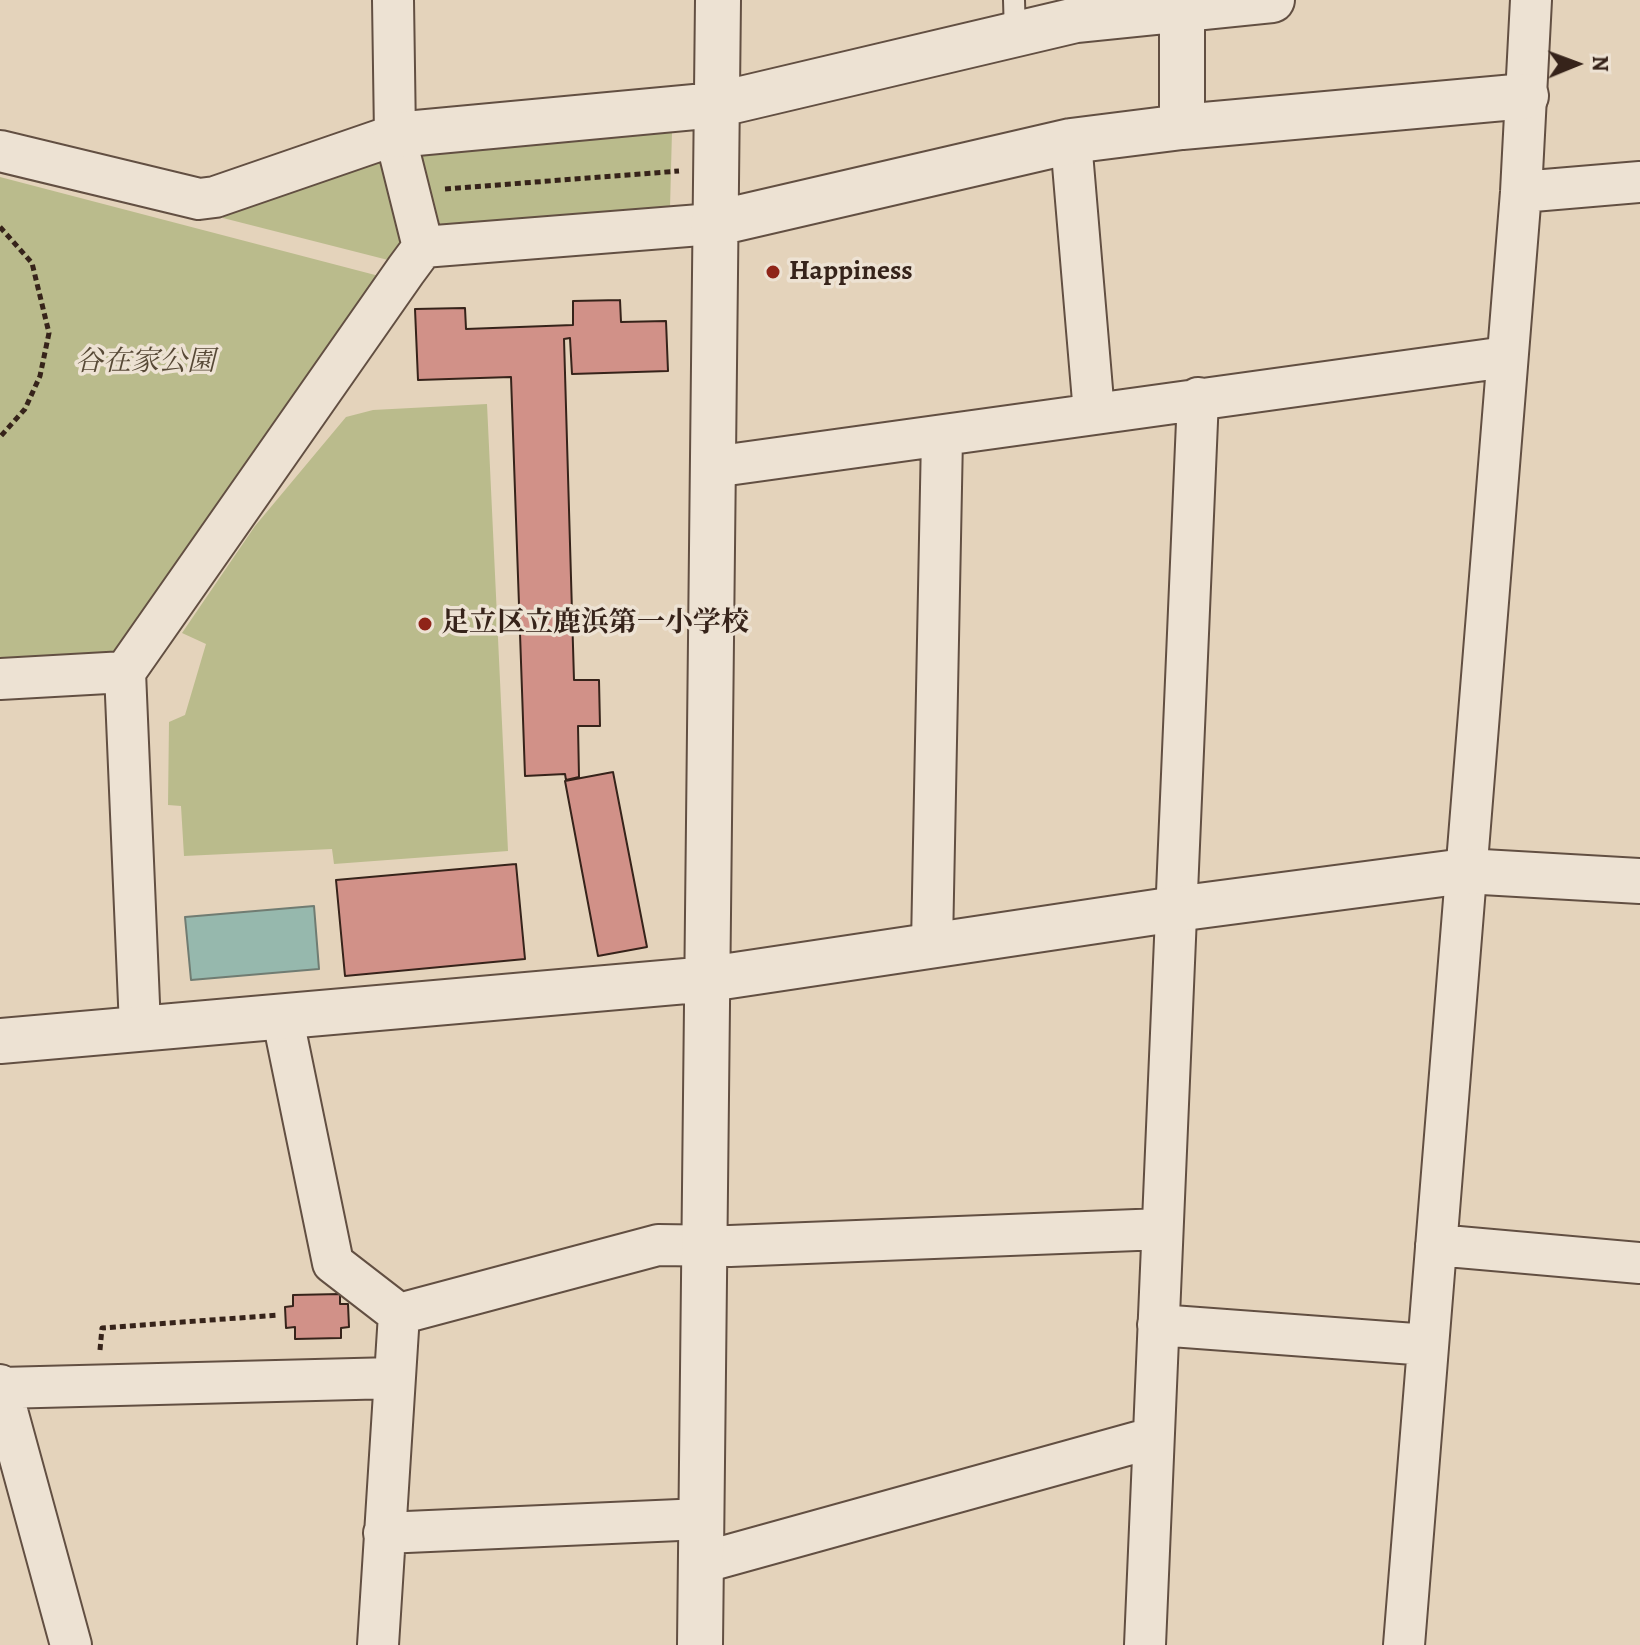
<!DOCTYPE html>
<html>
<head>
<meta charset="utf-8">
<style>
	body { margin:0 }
	#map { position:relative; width:1640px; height:1645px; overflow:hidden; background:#e4d3bb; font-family:Alegreya,serif }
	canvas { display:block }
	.north { position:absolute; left:1536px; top:24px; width:80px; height:80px; -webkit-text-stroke:6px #ede2d3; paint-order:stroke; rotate:89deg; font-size:22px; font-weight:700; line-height:32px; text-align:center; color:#36231a }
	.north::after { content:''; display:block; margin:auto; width:28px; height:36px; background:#36231a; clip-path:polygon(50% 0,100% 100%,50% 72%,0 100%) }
</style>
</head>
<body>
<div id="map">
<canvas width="1640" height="1645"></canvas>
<div class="north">N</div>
</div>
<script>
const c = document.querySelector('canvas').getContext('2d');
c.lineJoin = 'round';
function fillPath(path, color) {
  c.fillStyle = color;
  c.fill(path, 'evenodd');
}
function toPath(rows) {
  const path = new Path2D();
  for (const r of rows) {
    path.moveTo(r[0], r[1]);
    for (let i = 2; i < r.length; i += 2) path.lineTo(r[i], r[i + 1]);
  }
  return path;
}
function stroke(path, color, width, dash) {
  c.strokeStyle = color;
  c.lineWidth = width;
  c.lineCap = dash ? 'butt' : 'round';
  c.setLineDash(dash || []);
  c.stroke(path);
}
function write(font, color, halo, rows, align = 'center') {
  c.font = font + ' Alegreya,"Noto Serif JP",serif';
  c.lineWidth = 7;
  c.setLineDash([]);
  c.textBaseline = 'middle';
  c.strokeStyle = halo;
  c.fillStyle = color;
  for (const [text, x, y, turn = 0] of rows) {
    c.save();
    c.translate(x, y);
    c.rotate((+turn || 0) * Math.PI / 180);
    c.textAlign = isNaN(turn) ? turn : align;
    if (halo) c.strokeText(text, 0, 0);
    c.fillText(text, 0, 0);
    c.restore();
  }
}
fillPath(toPath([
	[672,131,670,208,446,229,438,225,419,159,422,152],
	[370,158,384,163,406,243,392,261,223,218,223,209],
	[0,177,379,276,117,653,0,665],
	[487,404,508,851,334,864,332,849,184,856,181,806,168,805,169,722,185,715,206,644,182,633,255,526,346,417,373,410]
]), '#babb8c');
const water = toPath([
	[314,906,319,969,191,980,185,917,314,906]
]);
fillPath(water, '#96b8ad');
stroke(water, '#707c72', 2);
const building = toPath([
	[620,300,621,322,666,321,668,371,572,374,570,338,564,339,574,680,599,680,600,726,578,726,579,777,566,780,565,774,525,776,511,377,418,380,415,309,465,308,466,329,573,325,573,301,620,300],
	[613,772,647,947,598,956,565,781,613,772],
	[516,864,525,959,345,976,336,880,516,864],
	[340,1294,340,1304,348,1304,349,1327,341,1328,341,1338,295,1339,295,1327,286,1328,285,1307,293,1306,293,1295,340,1294]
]);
fillPath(building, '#d19188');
stroke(building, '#36231a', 2);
const service = toPath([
	[1014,0,1015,35]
]);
const minor = toPath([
	[393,0,395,135,423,247],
	[1071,141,1094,413],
	[0,151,199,199,215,197,395,135],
	[1521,192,1640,182],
	[713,467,1506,357],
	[0,679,125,672],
	[932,944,942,437],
	[282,1015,333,1263,399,1314,378,1645],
	[140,1027,125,672,406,270,423,247,713,224],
	[1436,1245,1640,1263],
	[399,1314,658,1245,730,1246,1162,1229],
	[1158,1325,1428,1345],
	[0,1385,71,1645],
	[1,1388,394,1378],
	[384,1533,702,1519],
	[701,1563,1152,1438],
	[1145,1645,1198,398],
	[1404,1645,1521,192,1531,0]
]);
const tertiary = toPath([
	[1182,127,1182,9],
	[395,135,716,105,1076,20,1272,0],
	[713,224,1071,141,1182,127,1526,96],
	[0,1041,709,979,1176,909,1465,871,1640,881],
	[700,1645,718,0]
]);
stroke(service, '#624f42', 24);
stroke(minor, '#624f42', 44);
stroke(tertiary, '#624f42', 48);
stroke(toPath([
	[445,189,679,171],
	[0,227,32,263,49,333,40,376,25,409,0,437],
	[100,1350,102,1328,279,1315]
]), '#36231a', 5, [6, 4]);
stroke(service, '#ede2d3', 20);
stroke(minor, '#ede2d3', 40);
stroke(tertiary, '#ede2d3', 44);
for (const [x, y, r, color] of [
	[773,272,8,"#8f2418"],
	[425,624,8,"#8f2418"]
]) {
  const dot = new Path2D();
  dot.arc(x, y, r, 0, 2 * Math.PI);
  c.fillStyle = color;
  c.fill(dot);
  stroke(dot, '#ede2d3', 3);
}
write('bold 28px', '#36231a', '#ede2d3', [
	["Happiness",789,272],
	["足立区立鹿浜第一小学校",441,624]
], 'left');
write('italic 28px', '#574936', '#ede2d3', [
	["谷在家公園",145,363]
]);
</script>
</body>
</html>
